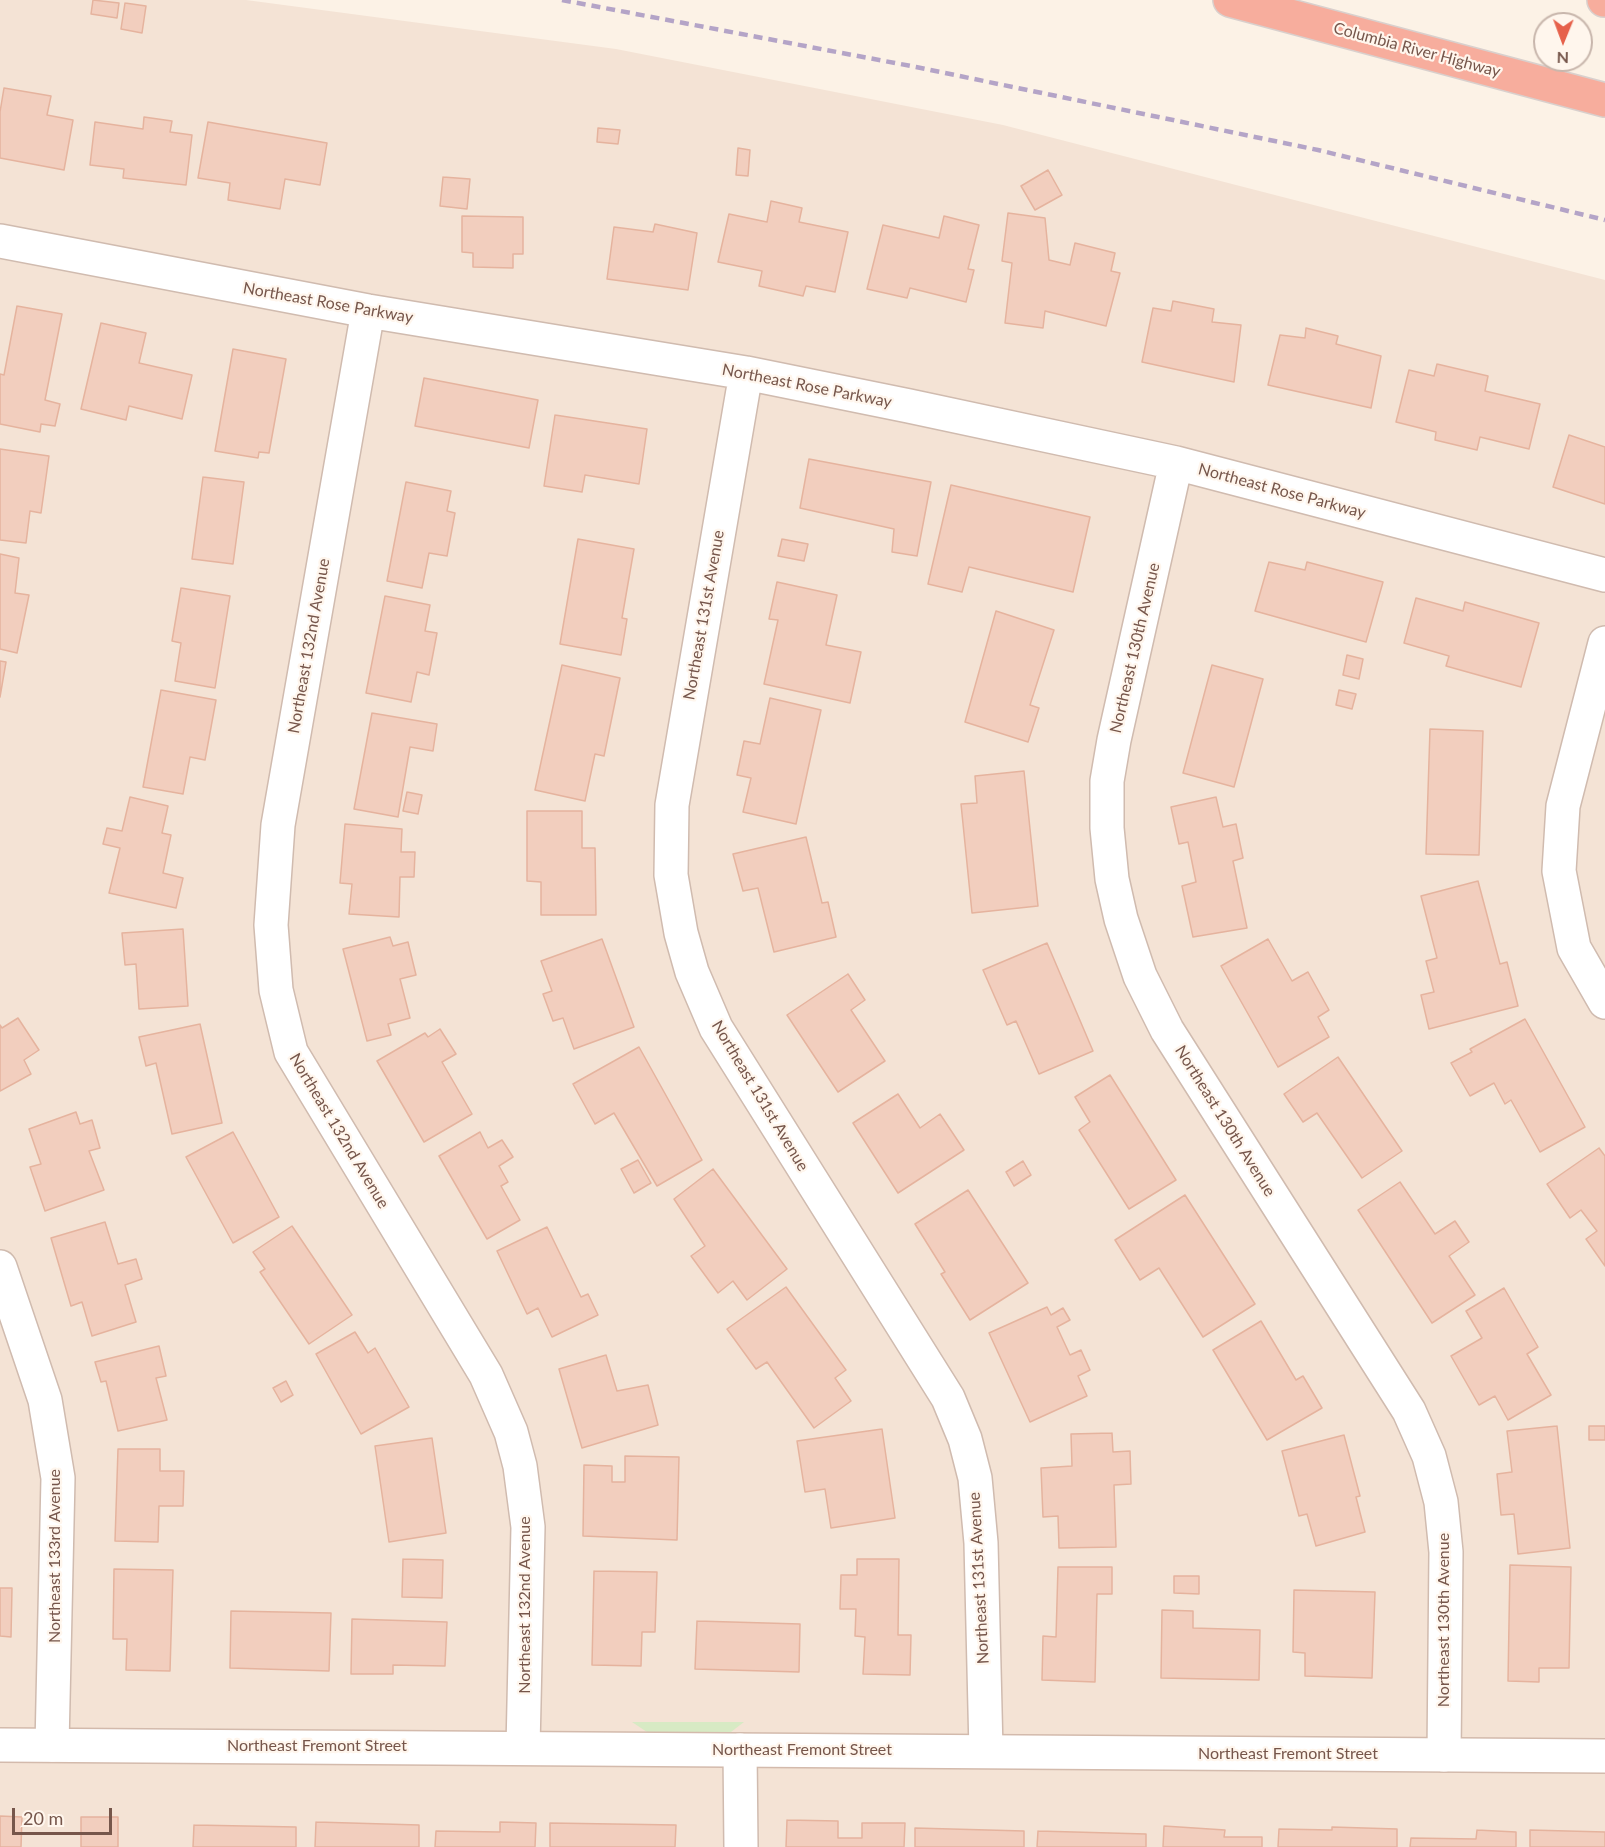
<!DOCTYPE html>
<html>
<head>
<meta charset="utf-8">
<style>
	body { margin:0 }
	#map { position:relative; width:1605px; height:1847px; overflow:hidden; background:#fcf2e6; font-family:Lato,sans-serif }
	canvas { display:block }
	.north { position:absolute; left:1533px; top:12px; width:60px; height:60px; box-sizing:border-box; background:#fff6ed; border:2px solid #c8b6ac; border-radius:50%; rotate:181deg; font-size:16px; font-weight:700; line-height:24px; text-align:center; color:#76564b }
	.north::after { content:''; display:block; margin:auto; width:21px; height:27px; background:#e6614b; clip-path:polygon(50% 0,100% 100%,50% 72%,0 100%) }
	.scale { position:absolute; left:12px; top:1808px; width:100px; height:27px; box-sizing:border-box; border:3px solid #76564b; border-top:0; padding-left:8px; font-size:18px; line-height:21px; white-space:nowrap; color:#76564b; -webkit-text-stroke:4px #fff6ed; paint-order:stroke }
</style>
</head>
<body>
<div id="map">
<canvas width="1605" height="1847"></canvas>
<div class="north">N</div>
<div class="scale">20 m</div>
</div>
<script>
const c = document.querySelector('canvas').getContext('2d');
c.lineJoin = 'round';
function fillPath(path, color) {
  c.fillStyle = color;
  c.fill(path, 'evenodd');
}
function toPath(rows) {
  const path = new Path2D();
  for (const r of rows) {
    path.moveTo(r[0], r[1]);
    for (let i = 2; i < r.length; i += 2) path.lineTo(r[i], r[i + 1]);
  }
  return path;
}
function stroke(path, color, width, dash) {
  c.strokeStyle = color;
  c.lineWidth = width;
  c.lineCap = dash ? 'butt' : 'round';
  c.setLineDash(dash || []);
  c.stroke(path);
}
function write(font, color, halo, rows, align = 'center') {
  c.font = font + ' Lato,sans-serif';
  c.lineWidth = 4.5;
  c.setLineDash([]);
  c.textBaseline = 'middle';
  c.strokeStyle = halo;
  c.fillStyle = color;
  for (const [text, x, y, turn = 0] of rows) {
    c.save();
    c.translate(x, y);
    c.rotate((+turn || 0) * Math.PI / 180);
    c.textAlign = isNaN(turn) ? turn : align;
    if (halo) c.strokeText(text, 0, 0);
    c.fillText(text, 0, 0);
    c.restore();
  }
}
fillPath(toPath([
	[0,0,246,0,616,49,1003,125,1605,280,1605,1847,0,1847]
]), '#f4e3d5');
fillPath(toPath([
	[632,1722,744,1722,727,1735,650,1734]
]), '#d7eac4');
const building = toPath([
	[93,0,119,3,117,18,91,14,93,0],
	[125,3,146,6,142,33,121,29,125,3],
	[4,88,51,96,47,115,73,120,64,170,0,158,0,112,4,88],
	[144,117,172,121,170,132,192,135,186,185,123,178,124,169,90,165,95,122,143,129,144,117],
	[208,122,327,143,320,185,285,179,280,209,228,200,230,183,198,178,208,122],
	[598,128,620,130,618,144,597,142,598,128],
	[738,148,750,150,748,176,736,175,738,148],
	[1048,170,1062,195,1035,210,1021,186,1048,170],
	[443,177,470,179,467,209,440,206,443,177],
	[771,201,802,208,799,222,848,232,835,292,806,286,803,296,759,286,762,271,718,262,729,214,767,222,771,201],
	[1008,213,1045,218,1049,260,1070,265,1075,243,1115,253,1111,271,1120,273,1106,326,1045,311,1043,328,1005,323,1012,263,1002,261,1008,213],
	[462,216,523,217,523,254,513,254,513,268,473,267,473,253,462,252,462,216],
	[944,216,979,225,968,269,974,270,966,302,910,288,907,298,867,289,883,225,939,238,944,216],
	[655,224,697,233,688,290,607,279,614,227,653,232,655,224],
	[1173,301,1214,309,1212,322,1241,325,1234,382,1142,362,1153,308,1171,311,1173,301],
	[17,306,62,314,45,400,60,404,55,426,41,424,40,432,0,424,0,374,4,375,17,306],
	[101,323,146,333,139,363,192,375,182,419,129,406,126,420,81,409,101,323],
	[1306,328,1338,336,1336,344,1381,356,1371,408,1268,385,1280,335,1305,338,1306,328],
	[233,349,286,359,269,453,259,452,258,458,215,451,233,349],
	[1437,364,1488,376,1485,391,1540,404,1529,449,1480,437,1477,450,1435,440,1436,432,1396,422,1409,370,1434,376,1437,364],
	[424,378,538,400,529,448,415,426,424,378],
	[555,415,647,429,639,484,585,475,582,492,544,486,555,415],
	[1569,435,1605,447,1605,504,1553,487,1569,435],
	[0,449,49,456,41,513,30,511,26,543,0,540,0,449],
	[809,459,931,482,917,556,892,552,894,529,800,508,809,459],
	[203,477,244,482,233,564,192,559,203,477],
	[406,482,451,491,447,511,455,513,447,556,429,553,422,588,387,581,406,482],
	[951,485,1090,517,1073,592,969,567,962,592,928,584,951,485],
	[578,539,634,549,622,618,627,619,621,655,560,644,578,539],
	[782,539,808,544,804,561,778,556,782,539],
	[0,554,19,558,15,593,29,595,17,653,0,649,0,554],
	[1269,562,1305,570,1307,562,1383,582,1366,642,1255,611,1269,562],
	[777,582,837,595,826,645,861,652,850,703,764,684,778,620,769,619,777,582],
	[181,588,230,596,215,688,175,681,181,643,172,641,181,588],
	[385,596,430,605,425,631,437,633,429,675,417,672,411,702,366,693,385,596],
	[1416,598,1463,611,1465,602,1539,623,1521,687,1446,666,1449,656,1404,643,1416,598],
	[996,611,1054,630,1030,705,1039,708,1028,742,965,722,996,611],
	[1347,655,1363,659,1359,679,1343,675,1347,655],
	[0,661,6,662,0,697,0,661],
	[562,665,620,678,604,756,595,754,585,801,535,790,562,665],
	[1212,665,1263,679,1234,787,1183,773,1212,665],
	[161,690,216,700,205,760,190,757,183,794,143,787,161,690],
	[1339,690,1356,694,1352,709,1336,705,1339,690],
	[770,698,821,710,796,824,743,812,751,778,737,775,744,741,760,744,770,698],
	[372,713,437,724,433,751,410,747,398,817,354,809,372,713],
	[1430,729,1483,731,1479,855,1426,854,1430,729],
	[1024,771,1038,906,972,913,961,804,977,803,975,776,1024,771],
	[407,792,422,795,418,814,403,811,407,792],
	[130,797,168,806,162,833,171,835,163,873,183,878,176,908,109,893,120,848,103,844,107,828,122,831,130,797],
	[1216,797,1223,827,1236,824,1243,858,1233,861,1247,928,1193,937,1182,886,1196,882,1188,842,1179,844,1171,807,1216,797],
	[527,811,582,811,582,848,595,848,596,915,541,915,541,882,527,881,527,811],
	[345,824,402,829,401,852,415,852,414,877,400,877,399,917,349,914,352,884,340,883,345,824],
	[806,837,822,903,828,902,836,937,774,952,758,888,743,891,733,854,806,837],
	[1478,881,1500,964,1507,962,1518,1006,1429,1029,1421,995,1434,992,1426,961,1437,958,1421,896,1478,881],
	[183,929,188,1006,139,1009,136,964,125,965,122,933,183,929],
	[390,937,393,946,408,942,416,975,400,979,410,1018,388,1024,391,1035,367,1041,343,949,390,937],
	[602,939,634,1027,574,1049,563,1018,553,1021,543,994,552,991,541,961,602,939],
	[1268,939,1292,981,1308,972,1329,1010,1318,1017,1329,1037,1278,1067,1221,966,1268,939],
	[1047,943,1093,1051,1039,1074,1016,1021,1007,1025,983,970,1047,943],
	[848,974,865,1000,851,1010,885,1061,838,1092,787,1015,848,974],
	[18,1018,39,1050,24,1060,31,1074,0,1091,0,1025,2,1028,18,1018],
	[1525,1019,1585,1127,1540,1152,1511,1100,1505,1104,1494,1083,1470,1096,1451,1063,1472,1052,1470,1049,1525,1019],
	[200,1024,222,1123,172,1134,156,1063,146,1066,139,1037,200,1024],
	[440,1029,456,1054,442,1062,472,1114,424,1142,377,1061,425,1033,428,1037,440,1029],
	[639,1047,702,1160,657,1186,614,1113,595,1124,573,1084,639,1047],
	[1338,1057,1402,1151,1362,1178,1317,1113,1303,1122,1284,1094,1338,1057],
	[1110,1075,1176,1180,1129,1209,1079,1130,1090,1122,1075,1097,1110,1075],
	[898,1094,920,1128,940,1114,964,1150,898,1193,853,1123,898,1094],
	[76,1112,80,1124,92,1120,100,1148,89,1151,104,1190,45,1211,30,1167,41,1164,29,1129,76,1112],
	[233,1132,279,1217,233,1243,186,1157,233,1132],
	[480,1132,488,1148,502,1140,513,1157,499,1166,508,1182,501,1186,520,1220,487,1239,439,1156,480,1132],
	[1599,1148,1605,1156,1605,1266,1586,1239,1597,1231,1581,1210,1570,1218,1547,1184,1599,1148],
	[638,1160,651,1183,634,1193,621,1169,638,1160],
	[1023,1161,1031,1175,1014,1186,1006,1172,1023,1161],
	[713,1169,787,1269,747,1300,733,1281,718,1293,691,1256,705,1246,674,1199,713,1169],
	[1400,1182,1435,1234,1455,1221,1469,1242,1449,1256,1475,1295,1432,1323,1358,1210,1400,1182],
	[968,1190,1028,1283,970,1320,941,1274,945,1272,915,1224,968,1190],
	[1185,1195,1255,1304,1203,1337,1159,1268,1140,1280,1115,1240,1185,1195],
	[105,1222,118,1264,136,1259,142,1279,125,1285,136,1322,92,1336,82,1302,71,1306,51,1238,105,1222],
	[292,1226,352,1315,309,1344,260,1272,265,1269,253,1252,292,1226],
	[547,1227,581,1297,588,1294,598,1315,552,1337,538,1308,527,1314,497,1251,547,1227],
	[786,1287,846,1370,835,1378,851,1401,814,1428,767,1362,756,1369,727,1329,786,1287],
	[1504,1288,1538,1347,1527,1354,1551,1395,1508,1420,1495,1396,1479,1405,1451,1356,1482,1338,1466,1311,1504,1288],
	[1047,1307,1051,1315,1063,1308,1070,1320,1057,1327,1070,1355,1081,1350,1090,1370,1078,1376,1087,1396,1030,1422,989,1333,1047,1307],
	[1261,1321,1296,1380,1303,1376,1322,1408,1267,1440,1213,1350,1261,1321],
	[355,1332,368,1353,375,1348,409,1407,361,1434,316,1354,355,1332],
	[159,1346,166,1376,156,1378,167,1420,118,1431,106,1381,101,1382,95,1362,159,1346],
	[606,1355,617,1391,648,1385,658,1425,582,1448,559,1369,606,1355],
	[286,1381,293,1395,281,1402,273,1388,286,1381],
	[1557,1426,1570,1548,1518,1554,1514,1514,1501,1515,1497,1474,1512,1472,1507,1431,1557,1426],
	[1589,1426,1605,1426,1605,1440,1589,1440,1589,1426],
	[882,1429,895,1518,831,1528,825,1489,805,1492,797,1441,882,1429],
	[1112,1433,1113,1452,1130,1451,1131,1484,1114,1485,1116,1547,1059,1548,1058,1516,1043,1517,1041,1468,1072,1466,1071,1434,1112,1433],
	[1344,1435,1360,1496,1356,1497,1365,1532,1316,1546,1307,1514,1299,1516,1282,1451,1344,1435],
	[432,1438,446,1533,389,1542,375,1446,432,1438],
	[118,1449,160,1449,160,1471,184,1471,183,1506,159,1506,158,1542,115,1541,118,1449],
	[625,1456,679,1457,677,1540,583,1536,584,1465,612,1466,612,1482,625,1482,625,1456],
	[403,1559,443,1560,442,1598,402,1597,403,1559],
	[857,1559,899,1559,898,1635,911,1635,910,1675,863,1674,865,1637,855,1636,856,1609,840,1609,841,1575,857,1575,857,1559],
	[1510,1565,1571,1567,1569,1668,1539,1668,1539,1682,1508,1681,1510,1565],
	[1058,1567,1112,1567,1112,1594,1097,1594,1095,1682,1042,1680,1043,1636,1056,1637,1058,1567],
	[114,1569,173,1570,170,1671,126,1670,127,1639,113,1639,114,1569],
	[594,1571,657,1572,655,1632,642,1632,641,1666,592,1665,594,1571],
	[1174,1576,1199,1576,1199,1594,1174,1593,1174,1576],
	[0,1588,12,1588,11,1637,0,1636,0,1588],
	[1294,1590,1375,1592,1372,1678,1305,1676,1305,1653,1293,1652,1294,1590],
	[1162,1610,1193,1611,1193,1628,1260,1630,1259,1680,1161,1678,1162,1610],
	[231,1611,331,1613,329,1671,230,1668,231,1611],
	[352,1619,447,1622,445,1666,393,1665,393,1674,351,1674,352,1619],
	[697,1621,800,1624,799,1672,695,1669,697,1621],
	[0,1816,22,1817,21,1847,0,1847,0,1816],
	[81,1817,118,1817,118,1847,81,1847,81,1817],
	[787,1820,838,1821,838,1838,862,1838,862,1823,905,1823,904,1847,786,1847,787,1820],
	[316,1822,419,1825,419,1847,315,1847,316,1822],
	[500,1822,536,1823,535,1847,435,1847,436,1831,500,1832,500,1822],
	[550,1823,676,1825,675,1847,550,1847,550,1823],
	[194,1825,296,1827,296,1847,193,1847,194,1825],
	[1164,1826,1225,1830,1224,1837,1262,1837,1262,1847,1163,1847,1164,1826],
	[1332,1827,1397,1829,1397,1847,1278,1847,1279,1829,1332,1830,1332,1827],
	[915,1828,1024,1831,1024,1847,915,1847,915,1828],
	[1477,1830,1516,1832,1516,1847,1410,1847,1411,1838,1476,1839,1477,1830],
	[1530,1830,1605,1832,1605,1847,1530,1847,1530,1830],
	[1038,1831,1146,1834,1146,1847,1037,1847,1038,1831]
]);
fillPath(building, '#f2cebe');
stroke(building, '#e5b39e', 1.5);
const street = toPath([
	[0,241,368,311,746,373,909,406,1176,463,1605,575],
	[368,311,278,825,271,925,276,990,291,1052,486,1375,511,1432,520,1466,528,1527,523,1747],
	[746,373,672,805,671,875,681,933,692,972,716,1028,948,1398,965,1439,975,1478,981,1543,986,1751],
	[1176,463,1114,740,1107,781,1107,828,1112,879,1121,919,1140,976,1167,1030,1409,1411,1429,1456,1441,1502,1446,1552,1444,1755],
	[1605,643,1563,806,1559,871,1574,948,1605,1002],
	[0,1267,45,1400,58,1478,52,1745],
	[740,1750,741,1847]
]);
const secondary = toPath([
	[0,1745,1605,1756]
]);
const highway = toPath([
	[1230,0,1605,100],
	[1604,0,1605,0]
]);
stroke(street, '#d0bbaf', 36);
stroke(secondary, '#d3baac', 36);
stroke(highway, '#d9d0cd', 36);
stroke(street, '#fff', 33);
stroke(secondary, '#fff', 33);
stroke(highway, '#f7ad9d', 33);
stroke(toPath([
	[562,0,916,67,1318,150,1605,220]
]), '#b4a4c7', 4.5, [9, 6]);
write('16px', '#76564b', '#fff6ed', [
	["Columbia River Highway",1417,50,15],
	["Northeast Rose Parkway",328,303,10],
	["Northeast Rose Parkway",807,386,11],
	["Northeast Rose Parkway",1282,491,15],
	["Northeast 131st Avenue",704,615,-80],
	["Northeast 132nd Avenue",309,646,-80],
	["Northeast 130th Avenue",1135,648,-77],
	["Northeast 131st Avenue",760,1096,59],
	["Northeast 130th Avenue",1225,1121,58],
	["Northeast 132nd Avenue",339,1131,59],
	["Northeast 133rd Avenue",55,1556,-90],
	["Northeast 131st Avenue",979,1578,-93],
	["Northeast 132nd Avenue",525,1605,-90],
	["Northeast 130th Avenue",1444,1620,-90],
	["Northeast Fremont Street",317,1746],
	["Northeast Fremont Street",802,1750],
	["Northeast Fremont Street",1288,1754]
]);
</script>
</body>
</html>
